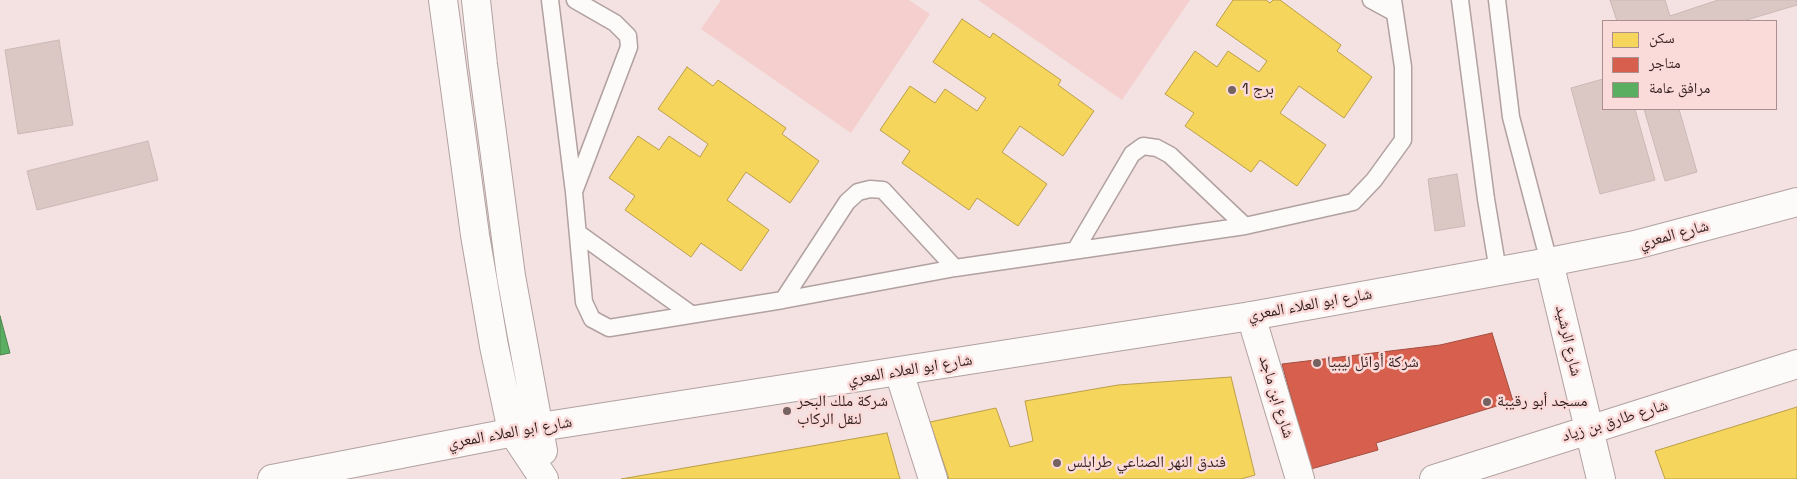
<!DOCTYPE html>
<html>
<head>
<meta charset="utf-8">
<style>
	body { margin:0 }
	#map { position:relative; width:1797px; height:479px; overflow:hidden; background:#f3e2e1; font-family:"Space Grotesk","Noto Naskh Arabic",sans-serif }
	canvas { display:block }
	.legend { position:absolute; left:1602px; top:20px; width:175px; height:90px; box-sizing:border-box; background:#fbdbd9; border:1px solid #aa8f8e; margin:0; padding:6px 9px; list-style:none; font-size:15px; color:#311e1e }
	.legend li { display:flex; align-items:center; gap:10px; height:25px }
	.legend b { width:25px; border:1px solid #aa8f8e }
</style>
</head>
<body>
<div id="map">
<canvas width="1797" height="479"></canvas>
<ul class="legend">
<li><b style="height:14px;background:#f6d55c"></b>سكن</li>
<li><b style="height:14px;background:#d6604d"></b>متاجر</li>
<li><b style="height:14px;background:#5aae61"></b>مرافق عامة</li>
</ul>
</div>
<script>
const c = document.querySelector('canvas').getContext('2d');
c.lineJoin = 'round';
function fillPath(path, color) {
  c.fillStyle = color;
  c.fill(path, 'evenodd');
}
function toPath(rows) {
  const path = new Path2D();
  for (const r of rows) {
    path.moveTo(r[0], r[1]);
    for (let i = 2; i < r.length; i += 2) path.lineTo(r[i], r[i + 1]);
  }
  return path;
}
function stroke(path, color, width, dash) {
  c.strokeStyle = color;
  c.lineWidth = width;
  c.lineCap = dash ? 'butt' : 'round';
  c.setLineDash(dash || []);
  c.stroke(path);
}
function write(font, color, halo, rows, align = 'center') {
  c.font = font + ' "Space Grotesk","Noto Naskh Arabic",sans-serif';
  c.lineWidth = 5;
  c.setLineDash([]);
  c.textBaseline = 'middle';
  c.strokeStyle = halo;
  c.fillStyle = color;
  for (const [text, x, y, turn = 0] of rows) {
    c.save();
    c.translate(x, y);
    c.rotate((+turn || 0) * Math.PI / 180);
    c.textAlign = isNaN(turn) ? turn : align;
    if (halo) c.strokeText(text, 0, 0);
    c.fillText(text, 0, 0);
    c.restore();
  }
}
fillPath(toPath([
	[721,0,909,0,930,14,851,133,701,29],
	[978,0,1190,0,1122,100]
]), '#f4cfcd');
const homes = toPath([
	[1233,0,1266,0,1270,3,1273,0,1280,0,1341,45,1337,51,1372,77,1344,118,1299,86,1280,113,1326,145,1297,186,1260,160,1251,172,1185,126,1194,113,1165,94,1195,51,1217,67,1228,51,1259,72,1267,61,1216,25,1233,0],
	[962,19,990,38,993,33,1061,80,1058,85,1094,111,1063,156,1020,126,1002,152,1047,184,1018,226,977,198,969,210,902,163,910,151,880,130,910,86,935,103,945,89,977,111,986,98,933,62,962,19],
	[687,67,713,86,718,80,786,128,782,134,819,161,790,203,746,172,727,200,769,230,741,271,701,243,691,257,625,210,635,196,609,178,638,136,659,150,669,136,700,157,708,144,658,109,687,67],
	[1231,377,1255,475,1241,479,949,479,930,422,996,408,1010,447,1033,441,1025,401,1118,385,1231,377],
	[1797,407,1797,479,1665,479,1655,451,1797,407],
	[887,433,900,479,621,479,887,433]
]);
fillPath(homes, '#f6d55c');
stroke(homes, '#bb9e49', 1);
const shops = toPath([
	[1492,333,1513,401,1376,443,1378,450,1311,469,1282,364,1440,345,1492,333]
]);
fillPath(shops, '#d6604d');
stroke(shops, '#a44c3f', 1);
const public = toPath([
	[0,316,10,353,0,355,0,316]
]);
fillPath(public, '#5aae61');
stroke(public, '#4e834d', 1);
const building = toPath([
	[1610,0,1665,0,1670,16,1718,0,1797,0,1797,5,1743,21,1617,21,1610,0],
	[59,40,73,125,18,134,5,50,59,40],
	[1603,79,1603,109,1635,109,1655,180,1600,194,1571,88,1603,79],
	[1644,109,1679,109,1697,172,1665,181,1644,109],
	[148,141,158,180,37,210,27,171,148,141],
	[1457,174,1465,226,1435,231,1428,179,1457,174]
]);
fillPath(building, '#dbc8c4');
stroke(building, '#c9b9b6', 1);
const service = toPath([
	[550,0,574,192,584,302,592,319,609,328,783,300,955,268,1245,226,1353,202,1374,180,1403,140,1403,67,1393,0],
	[575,0,615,23,628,36,629,47,575,189],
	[1371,0,1395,13],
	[1460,0,1486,199,1498,271],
	[1497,0,1511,117,1549,262],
	[578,233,691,314],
	[1076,249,1132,154,1143,146,1157,148,1170,155,1245,226],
	[783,300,847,202,858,192,870,189,883,190,955,268]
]);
const minor = toPath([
	[443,0,475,235,494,346,512,431,544,479],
	[476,0,483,65,511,276,543,451],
	[1549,262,1601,479],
	[1251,316,1300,479],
	[899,372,933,479],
	[1434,479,1797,364]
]);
const tertiary = toPath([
	[272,479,540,427,1251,316,1549,262,1635,245,1797,202]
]);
stroke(service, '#b1a1a0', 19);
stroke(minor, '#b1a1a0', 30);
stroke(tertiary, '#b1a1a0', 30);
stroke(service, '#fdfbfa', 16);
stroke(minor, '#fdfbfa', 28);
stroke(tertiary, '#fdfbfa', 28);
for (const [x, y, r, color] of [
	[1232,90,5,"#756362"],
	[1317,363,5,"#756362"],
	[1487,402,5,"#756362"],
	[787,411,5,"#756362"],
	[1057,463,5,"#756362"]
]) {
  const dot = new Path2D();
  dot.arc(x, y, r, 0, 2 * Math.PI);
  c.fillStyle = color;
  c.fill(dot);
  stroke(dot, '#fbdbd9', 2);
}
write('16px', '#311e1e', '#fbdbd9', [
	["برج 1",1242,90],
	["شركة أوائل ليبيا",1327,363],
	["شركة ملك البحر",797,402],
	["لنقل الركاب",797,420],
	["مسجد أبو رقيبة",1497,402],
	["فندق النهر الصناعي طرابلس",1067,463]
], 'left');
write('16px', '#311e1e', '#fbdbd9', [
	["شارع المعري",1674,235,-15],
	["شارع ابو العلاء المعري",1310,305,-10],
	["شارع الرشيد",1568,341,77],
	["شارع ابو العلاء المعري",910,370,-9],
	["شارع ابن ماجد",1276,397,73],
	["شارع طارق بن زياد",1615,421,-17],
	["شارع ابو العلاء المعري",510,433,-10]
]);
</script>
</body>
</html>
